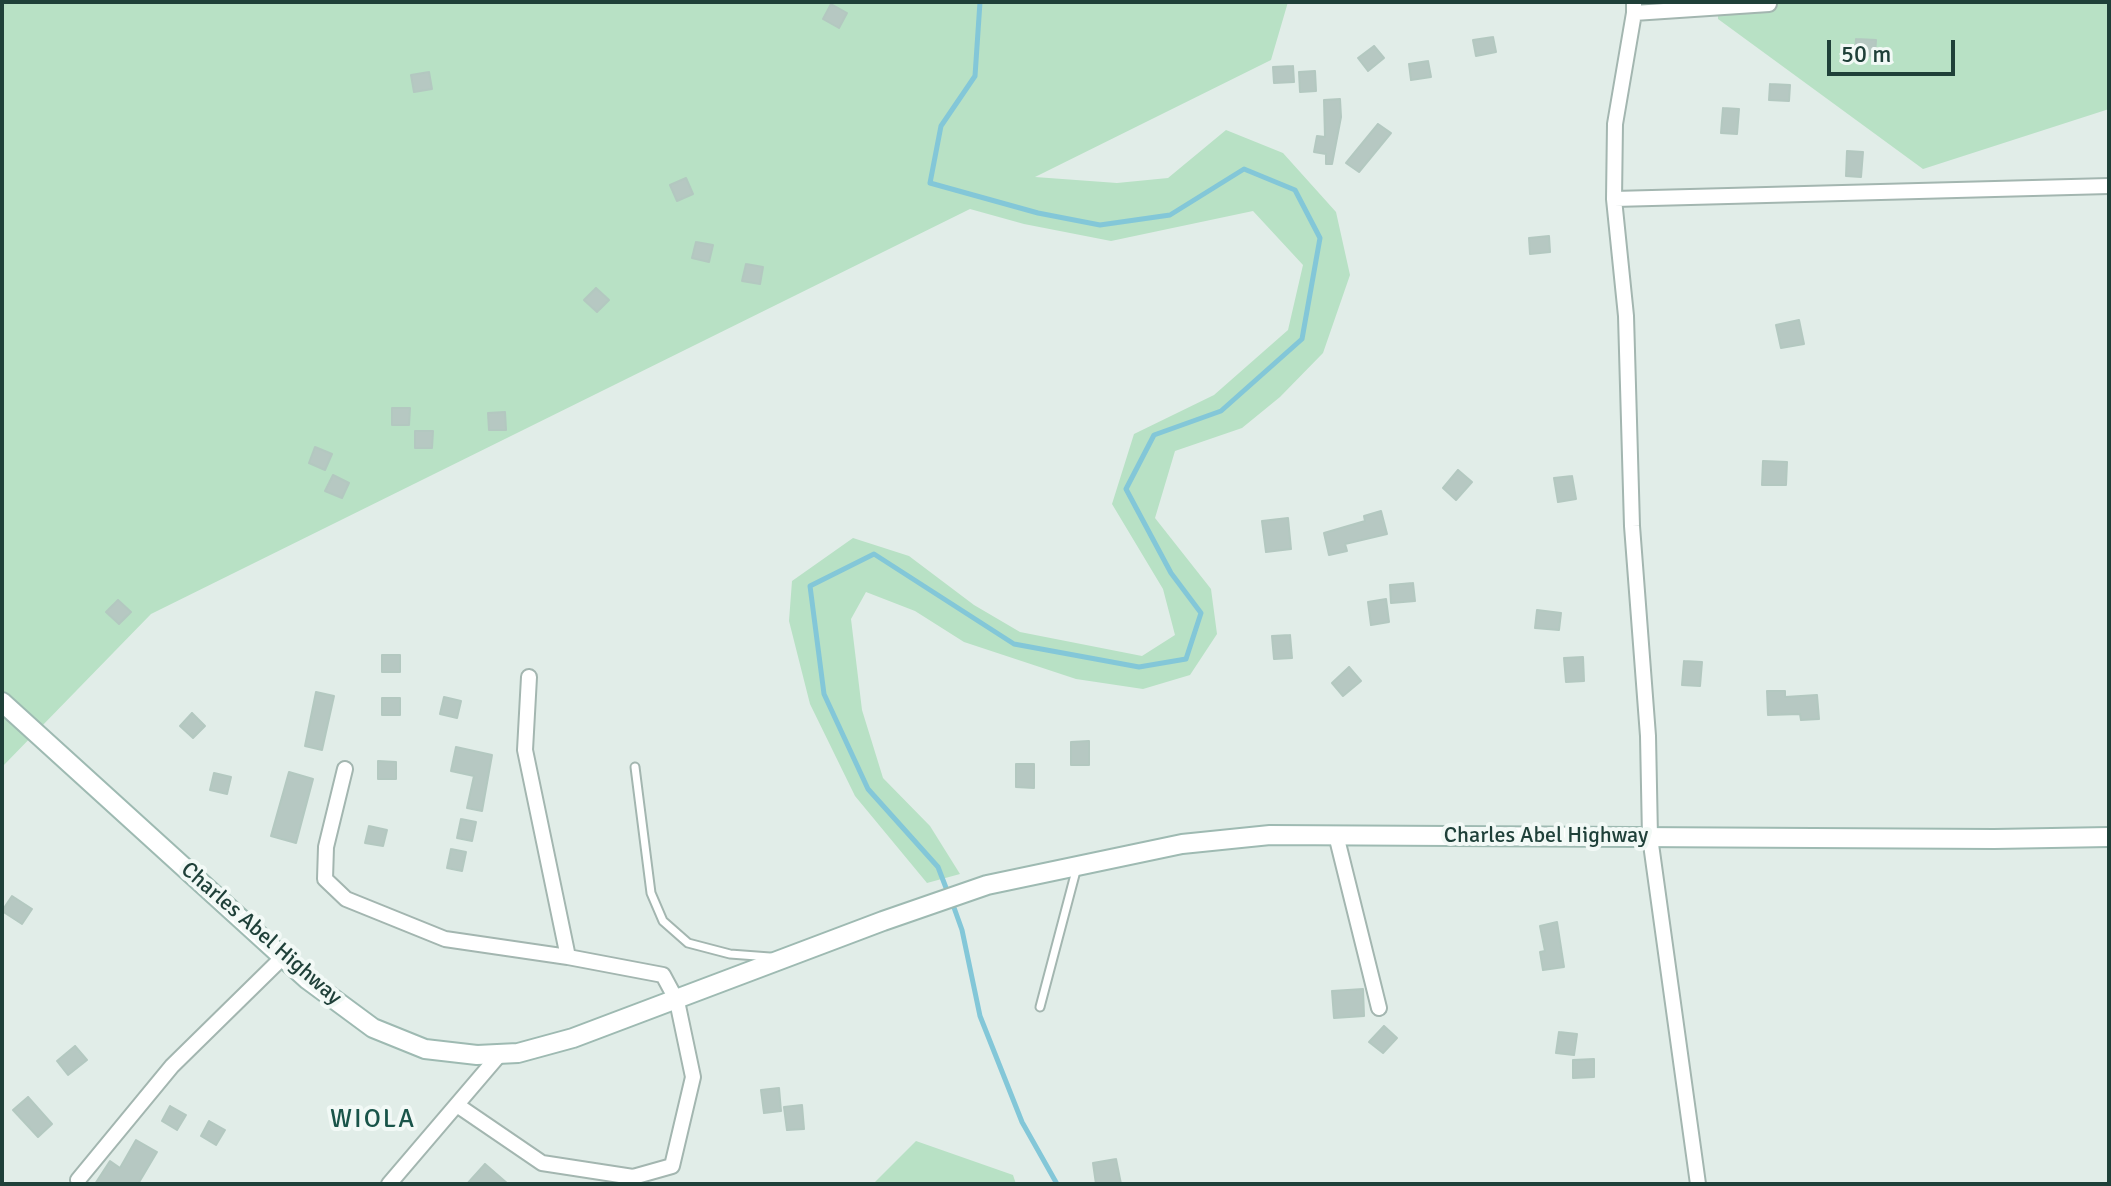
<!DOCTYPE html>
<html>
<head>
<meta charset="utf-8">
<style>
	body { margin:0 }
	#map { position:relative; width:2111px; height:1186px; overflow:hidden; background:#e1ede8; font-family:Signika,sans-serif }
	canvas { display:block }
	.frame { position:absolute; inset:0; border:4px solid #1f4039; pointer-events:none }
	.scale { position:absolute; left:1827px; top:40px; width:128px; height:36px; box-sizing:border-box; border:4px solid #1f4039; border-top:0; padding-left:10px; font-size:24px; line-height:28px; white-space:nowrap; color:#1f4039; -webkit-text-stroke:6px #f2f9f6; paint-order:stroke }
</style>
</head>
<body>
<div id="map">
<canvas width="2111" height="1186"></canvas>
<div class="frame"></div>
<div class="scale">50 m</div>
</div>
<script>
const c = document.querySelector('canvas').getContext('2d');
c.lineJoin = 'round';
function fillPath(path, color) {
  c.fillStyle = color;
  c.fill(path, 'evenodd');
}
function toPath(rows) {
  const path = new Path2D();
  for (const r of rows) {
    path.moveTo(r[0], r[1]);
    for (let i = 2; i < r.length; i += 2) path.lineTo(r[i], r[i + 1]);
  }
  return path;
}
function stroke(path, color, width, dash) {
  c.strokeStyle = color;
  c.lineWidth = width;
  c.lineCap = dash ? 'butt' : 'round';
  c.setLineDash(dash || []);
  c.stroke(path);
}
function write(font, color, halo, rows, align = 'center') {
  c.font = font + ' Signika,sans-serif';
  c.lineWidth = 8;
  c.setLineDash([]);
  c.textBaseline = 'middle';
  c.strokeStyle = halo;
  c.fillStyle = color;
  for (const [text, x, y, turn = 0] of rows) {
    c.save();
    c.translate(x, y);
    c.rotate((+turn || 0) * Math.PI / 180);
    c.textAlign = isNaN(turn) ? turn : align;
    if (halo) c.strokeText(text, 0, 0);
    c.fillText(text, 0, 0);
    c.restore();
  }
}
fillPath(toPath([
	[2,2,1288,2,1271,60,1035,177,1117,183,1168,178,1226,130,1283,153,1336,212,1350,275,1323,353,1280,397,1242,428,1175,451,1155,518,1211,589,1217,634,1190,675,1143,689,1076,679,964,642,915,611,866,592,851,619,862,710,883,778,930,826,960,874,927,883,855,796,810,704,789,621,792,581,853,538,909,556,974,605,1020,632,1142,656,1175,635,1163,589,1112,504,1134,434,1214,395,1288,330,1303,265,1253,211,1111,241,1024,224,970,209,151,614,2,767],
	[1718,2,2109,2,2109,109,1923,169,1718,19],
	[916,1141,1013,1175,1016,1184,873,1184]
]), '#b8e1c5');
stroke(toPath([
	[948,893,938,867,868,789,824,694,810,586,874,554,1014,644,1139,667,1186,659,1201,613,1171,573,1126,489,1154,435,1221,411,1302,339,1320,238,1295,190,1244,169,1170,215,1100,225,1038,213,930,183,941,126,975,76,980,2],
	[952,902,962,930,980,1016,1022,1122,1057,1184]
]), '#83c7d8', 5);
const building = toPath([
	[831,4,847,13,839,28,823,19,831,4],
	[1493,37,1496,52,1476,56,1473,40,1493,37],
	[1856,39,1876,40,1875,56,1855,55,1856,39],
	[1374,46,1384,58,1368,71,1358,58,1374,46],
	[1428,61,1431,77,1411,80,1409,64,1428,61],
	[1293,66,1294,82,1274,83,1273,67,1293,66],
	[1315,71,1316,91,1300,92,1299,72,1315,71],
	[429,72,432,89,414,92,411,75,429,72],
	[1770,84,1790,85,1789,101,1769,100,1770,84],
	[1340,99,1341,117,1332,164,1326,164,1326,154,1314,152,1317,136,1325,137,1324,100,1340,99],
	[1723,108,1739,109,1737,134,1721,133,1723,108],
	[1378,124,1391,133,1359,172,1346,163,1378,124],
	[1847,151,1863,152,1861,177,1846,176,1847,151],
	[686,178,693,194,677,201,670,185,686,178],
	[1549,236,1550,252,1530,254,1529,238,1549,236],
	[696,242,713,245,709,262,692,258,696,242],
	[746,264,763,267,760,284,742,281,746,264],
	[596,288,609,300,597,312,584,300,596,288],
	[1799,320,1804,344,1781,348,1776,325,1799,320],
	[392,408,410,408,409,425,392,425,392,408],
	[505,412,506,430,489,430,488,413,505,412],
	[415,431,433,431,432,448,415,448,415,431],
	[315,447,332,454,325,470,309,463,315,447],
	[1763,461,1787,462,1786,485,1762,485,1763,461],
	[1458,470,1472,482,1456,500,1443,488,1458,470],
	[333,475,349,483,342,498,325,491,333,475],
	[1572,476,1576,499,1558,502,1554,478,1572,476],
	[1381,511,1387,534,1345,544,1347,551,1329,555,1324,533,1365,521,1364,516,1381,511],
	[1288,518,1291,549,1266,552,1262,521,1288,518],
	[1413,583,1415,601,1391,603,1390,585,1413,583],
	[1386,599,1389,622,1371,625,1368,602,1386,599],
	[118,600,131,612,119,624,106,612,118,600],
	[1537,610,1561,613,1559,630,1535,628,1537,610],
	[1290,635,1292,658,1274,659,1272,636,1290,635],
	[382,655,400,655,400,672,382,672,382,655],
	[1583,657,1584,681,1566,682,1564,658,1583,657],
	[1684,661,1702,662,1700,686,1682,685,1684,661],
	[1349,667,1361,681,1343,696,1332,683,1349,667],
	[1767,691,1785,691,1785,697,1817,695,1819,719,1801,720,1800,714,1768,715,1767,691],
	[316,692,334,696,322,750,305,746,316,692],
	[444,697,461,701,457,718,440,714,444,697],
	[382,698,400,698,400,715,382,715,382,698],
	[192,713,205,726,193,738,180,726,192,713],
	[1089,741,1089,765,1071,765,1071,742,1089,741],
	[456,747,492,755,482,811,467,808,474,776,451,771,456,747],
	[378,761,396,762,396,779,378,779,378,761],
	[1016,764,1034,764,1034,788,1016,787,1016,764],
	[289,772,313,779,296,843,271,836,289,772],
	[214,773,231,777,227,794,210,790,214,773],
	[461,819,476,822,472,841,457,838,461,819],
	[369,826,387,830,383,846,365,843,369,826],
	[451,849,466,852,462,871,447,868,451,849],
	[12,896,32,909,22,924,2,911,12,896],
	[1557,922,1564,967,1543,970,1540,952,1545,951,1540,926,1557,922],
	[1363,989,1364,1016,1334,1018,1332,991,1363,989],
	[1384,1026,1397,1038,1383,1053,1369,1042,1384,1026],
	[1559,1032,1577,1034,1574,1055,1556,1053,1559,1032],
	[75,1046,87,1060,68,1075,57,1061,75,1046],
	[1594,1059,1594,1077,1573,1078,1573,1060,1594,1059],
	[779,1088,781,1111,764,1113,761,1090,779,1088],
	[28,1097,52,1124,38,1137,13,1110,28,1097],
	[802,1105,804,1129,787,1130,784,1107,802,1105],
	[170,1106,186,1115,177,1130,162,1121,170,1106],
	[209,1121,225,1130,216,1145,201,1136,209,1121],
	[136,1140,157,1152,138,1184,95,1184,110,1161,120,1168,136,1140],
	[1116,1159,1121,1184,1096,1184,1093,1163,1116,1159],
	[485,1164,508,1184,467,1184,485,1164]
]);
fillPath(building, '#b6c8c2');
stroke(building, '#b3c8c0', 2);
const lane = toPath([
	[635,767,651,893,663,921,688,943,730,954,770,957],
	[1040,1007,1077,867]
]);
const street = toPath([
	[1634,2,1634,13,1615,124,1614,199,1626,316,1632,526,1648,736,1650,837,1698,1184],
	[1634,13,1769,4],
	[1614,199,2109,186],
	[345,769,326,847,325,879,346,899,445,939,568,957],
	[1336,835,1379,1008],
	[457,1105,542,1163,633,1177,672,1166,693,1077,677,1001,663,975,568,957,525,750,529,677],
	[78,1180,172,1066,283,957],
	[389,1184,500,1054]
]);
const secondary = toPath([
	[2,702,308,980,373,1028,425,1049,477,1055,518,1053,573,1038,883,921,987,885,1182,844,1270,835,1994,839,2109,837]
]);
stroke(lane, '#a3b6b0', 11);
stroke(street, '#a3b6b0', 18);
stroke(secondary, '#9ebab2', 22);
stroke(lane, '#fff', 7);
stroke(street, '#fff', 14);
stroke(secondary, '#fff', 18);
write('22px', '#1f4039', '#f2f9f6', [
	["Charles Abel Highway",1546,836],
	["Charles Abel Highway",261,934,41]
]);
c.letterSpacing = '2px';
write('26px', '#195449', '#f2f9f6', [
	["WIOLA",373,1120]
]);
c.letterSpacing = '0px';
</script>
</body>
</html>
